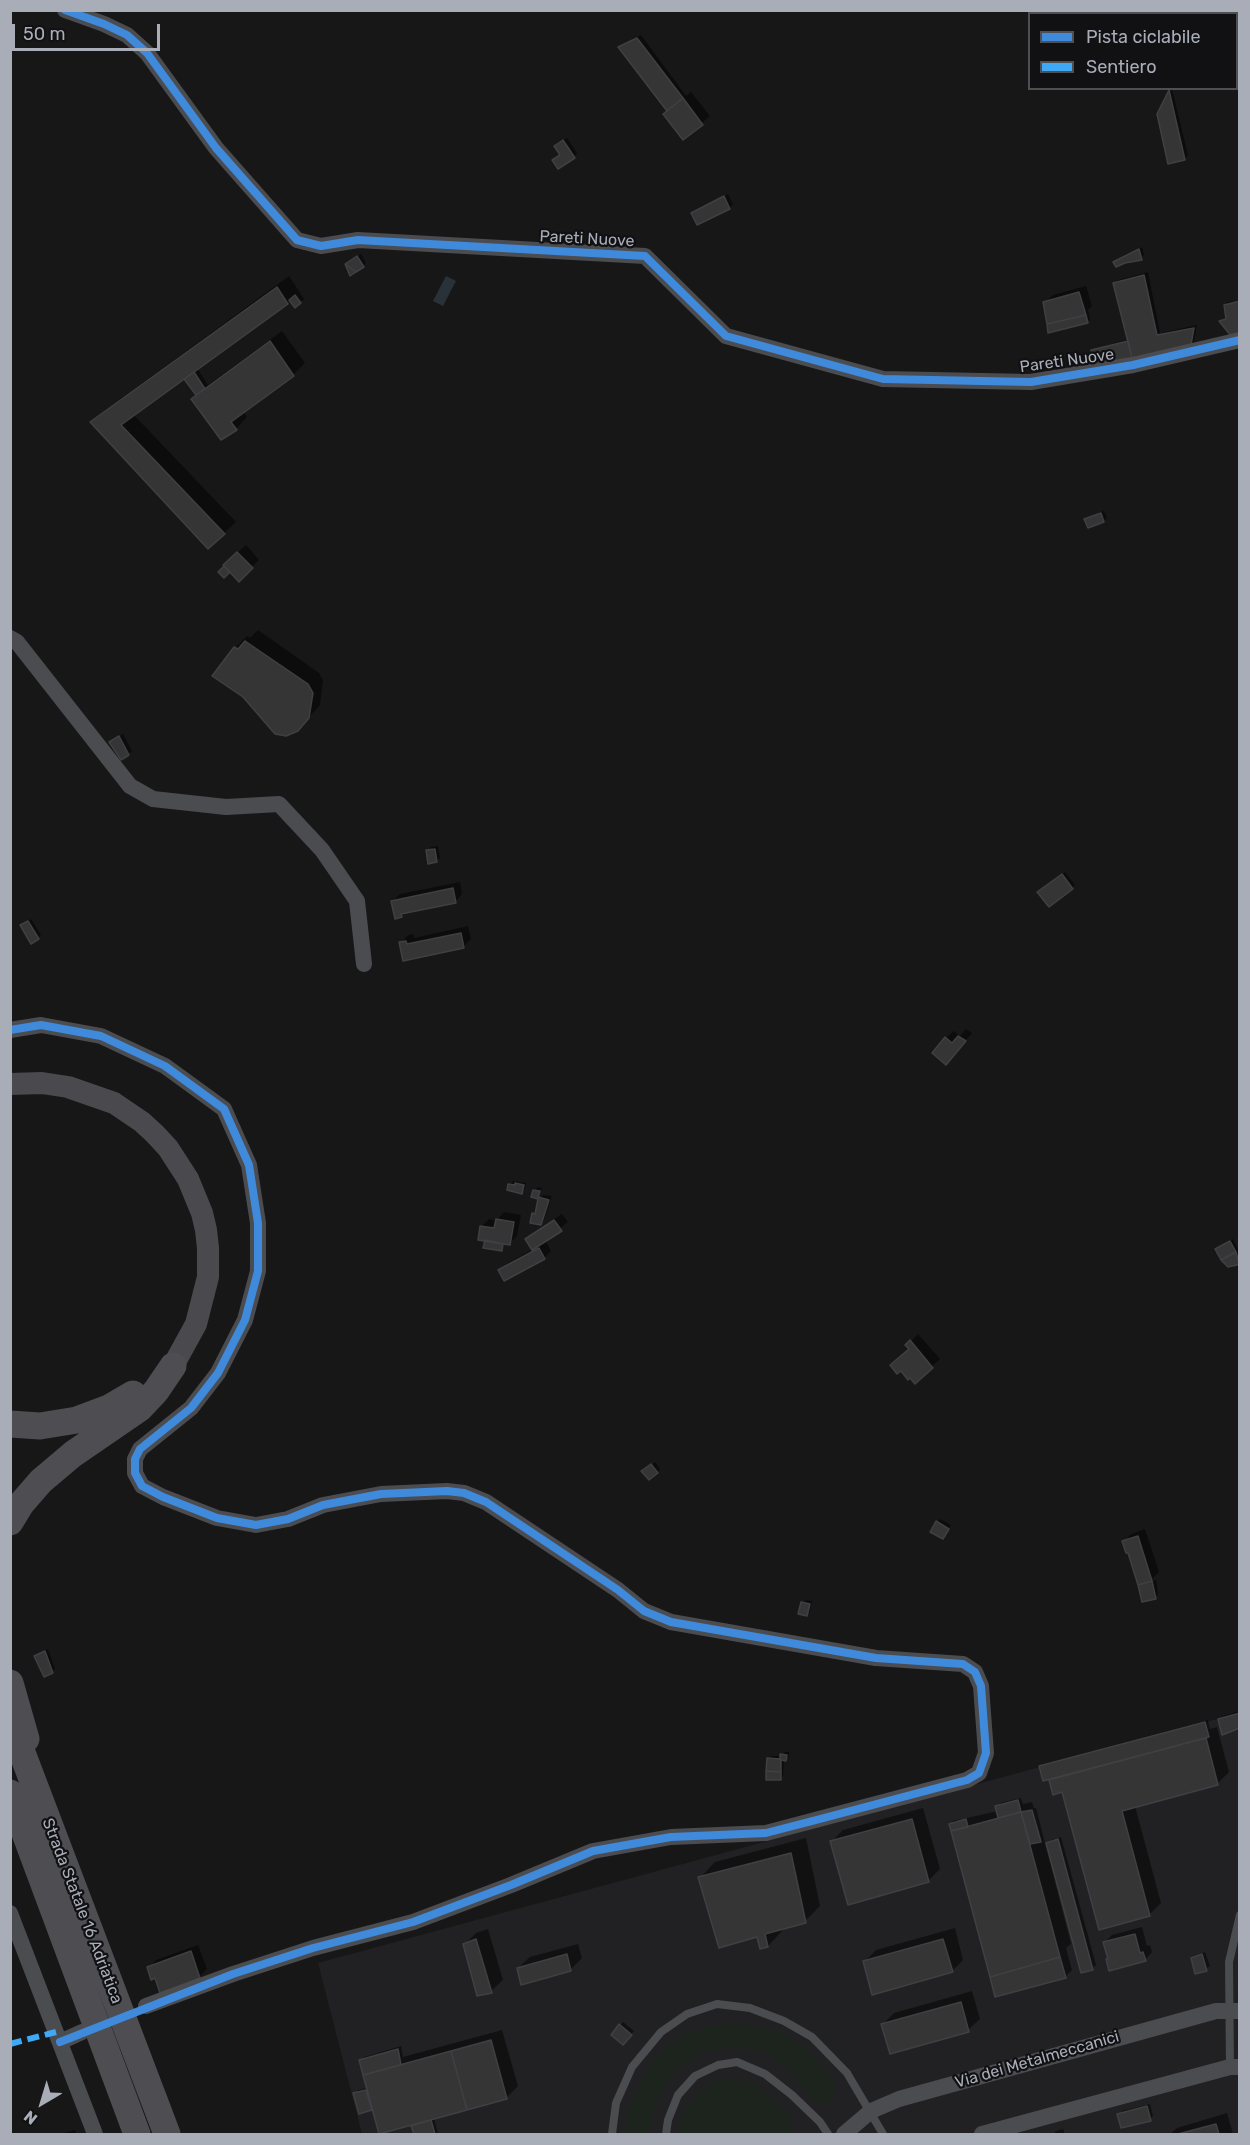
<!DOCTYPE html>
<html>
<head>
<meta charset="utf-8">
<style>
	body { margin:0 }
	#map { position:relative; width:1250px; height:2145px; overflow:hidden; background:#171717; font-family:Rubik,sans-serif }
	canvas { display:block }
	.frame { position:absolute; inset:0; border:12px solid #a8adb8; pointer-events:none }
	.legend { position:absolute; left:1028px; top:12px; width:210px; height:78px; box-sizing:border-box; background:#111113; border:2px solid #4d4f55; margin:0; padding:8px 10px; list-style:none; font-size:18px; color:#a8adb8 }
	.legend li { display:flex; align-items:center; gap:12px; height:30px }
	.legend b { width:30px; border:2px solid #4d4f55 }
	.north { position:absolute; left:12px; top:2073px; width:60px; height:60px; -webkit-text-stroke:4px #111113; paint-order:stroke; rotate:218deg; font-size:16px; font-weight:700; line-height:24px; text-align:center; color:#a8adb8 }
	.north::after { content:''; display:block; margin:auto; width:21px; height:27px; background:#a8adb8; clip-path:polygon(50% 0,100% 100%,50% 72%,0 100%) }
	.scale { position:absolute; left:12px; top:24px; width:148px; height:27px; box-sizing:border-box; border:3px solid #a8adb8; border-top:0; padding-left:8px; font-size:18px; line-height:21px; white-space:nowrap; color:#a8adb8; -webkit-text-stroke:4px #111113; paint-order:stroke }
</style>
</head>
<body>
<div id="map">
<canvas width="1250" height="2145"></canvas>
<div class="frame"></div>
<ul class="legend">
<li><b style="height:8px;background:#408adc"></b>Pista ciclabile</li>
<li><b style="height:8px;background:#3fa9f5"></b>Sentiero</li>
</ul>
<div class="north">N</div>
<div class="scale">50 m</div>
</div>
<script>
const c = document.querySelector('canvas').getContext('2d');
c.lineJoin = 'round';
function fillPath(path, color) {
  c.fillStyle = color;
  c.fill(path, 'evenodd');
}
function toPath(rows) {
  const path = new Path2D();
  for (const r of rows) {
    path.moveTo(r[0], r[1]);
    for (let i = 2; i < r.length; i += 2) path.lineTo(r[i], r[i + 1]);
  }
  return path;
}
function stroke(path, color, width, dash) {
  c.strokeStyle = color;
  c.lineWidth = width;
  c.lineCap = dash ? 'butt' : 'round';
  c.setLineDash(dash || []);
  c.stroke(path);
}
function write(font, color, halo, rows, align = 'center') {
  c.font = font + ' Rubik,sans-serif';
  c.lineWidth = 4.5;
  c.setLineDash([]);
  c.textBaseline = 'middle';
  c.strokeStyle = halo;
  c.fillStyle = color;
  for (const [text, x, y, turn = 0] of rows) {
    c.save();
    c.translate(x, y);
    c.rotate((+turn || 0) * Math.PI / 180);
    c.textAlign = isNaN(turn) ? turn : align;
    if (halo) c.strokeText(text, 0, 0);
    c.fillText(text, 0, 0);
    c.restore();
  }
}
fillPath(toPath([
	[1239,1713,1239,2134,362,2134,318,1963]
]), '#212123');
fillPath(toPath([
	[734,2023,765,2028,786,2035,805,2048,828,2073,836,2089,834,2097,828,2103,818,2104,812,2101,790,2071,775,2059,758,2051,733,2046,704,2052,677,2069,664,2087,653,2109,650,2134,627,2134,628,2110,648,2067,661,2051,678,2037,710,2026],
	[719,2080,738,2080,756,2084,789,2116,793,2134,680,2134,680,2121,688,2104,703,2087]
]), '#1d241e');
fillPath(toPath([
	[446,276,456,281,443,306,433,301]
]), '#2a3239');
fillPath(toPath([
	[641,35,686,96,691,92,710,116,684,138,669,110,620,47],
	[1172,89,1188,155,1185,159,1158,114],
	[567,138,577,153,574,157,561,155,559,143],
	[728,194,733,204,729,208,697,223,692,213,696,210],
	[1142,247,1144,255,1141,258,1115,262],
	[361,254,366,263,363,266,349,262],
	[1148,272,1160,333,1197,325,1194,341,1191,344,1092,351,1096,348,1129,339,1115,283,1118,280],
	[289,276,304,299,300,302,296,306,290,300,197,368,208,385,282,331,305,363,293,375,243,411,247,417,236,429,197,395,185,377,133,414,236,522,208,547,92,422,104,411],
	[1086,286,1092,306,1088,310,1090,319,1087,322,1045,303,1053,295],
	[1240,300,1240,332,1221,321,1228,317,1225,305,1228,302],
	[1104,511,1107,518,1103,521,1086,520,1089,517],
	[246,545,259,560,239,580,225,565],
	[258,630,319,673,323,680,320,705,297,730,235,648,247,636,250,638],
	[123,734,132,751,128,754,115,739],
	[438,846,440,858,436,861,427,851,431,847],
	[1065,872,1075,885,1049,905,1042,889],
	[460,882,462,894,455,902,405,912,401,916,393,901,400,894],
	[31,919,41,935,38,938,22,926],
	[468,926,471,939,463,947,404,959,401,943,408,935,414,934,414,938],
	[966,1029,972,1033,953,1055,946,1038,954,1031,960,1036],
	[513,1181,526,1183,525,1189,522,1192,510,1185],
	[538,1187,542,1188,537,1197,534,1190],
	[543,1195,552,1196,544,1220,541,1224,533,1214,537,1210,540,1198],
	[504,1212,521,1215,517,1236,510,1243,505,1242,501,1249,487,1239,481,1227,489,1219,496,1221],
	[562,1214,568,1222,545,1240,551,1251,544,1258,500,1271,508,1263,533,1249,527,1239,534,1232],
	[1233,1239,1240,1253,1240,1260,1236,1264,1217,1249],
	[918,1334,940,1359,915,1382,901,1369,910,1349,907,1345],
	[655,1462,660,1469,657,1472,647,1468],
	[940,1519,951,1525,943,1537,937,1522],
	[1145,1529,1159,1572,1146,1585,1148,1587,1156,1579,1158,1594,1155,1597,1143,1601,1129,1551,1127,1551,1124,1542,1131,1534],
	[806,1600,812,1601,810,1611,807,1614,802,1603],
	[48,1649,55,1669,52,1672,35,1656],
	[1240,1711,1240,1738,1237,1729,1219,1719,1223,1716],
	[1208,1720,1210,1729,1217,1727,1229,1772,1217,1784,1135,1806,1161,1903,1149,1915,1063,1791,1051,1780,1055,1776,1041,1767,1044,1764],
	[785,1752,789,1752,789,1756,784,1759,783,1776,780,1779,768,1759,772,1756,781,1756],
	[1021,1798,1023,1804,1032,1802,1034,1808,1036,1808,1071,1944,1066,1948,1072,1970,1065,1977,950,1825,953,1821,998,1811,997,1807,1000,1803],
	[923,1808,940,1869,928,1881,831,1842,843,1830],
	[1061,1837,1096,1965,1092,1968,1048,1843,1051,1840],
	[806,1838,820,1906,805,1921,782,1928,783,1930,768,1946,762,1947,758,1935,700,1878,715,1862],
	[1142,1927,1147,1946,1150,1945,1152,1952,1145,1960,1107,1960,1109,1958,1105,1942,1112,1935],
	[955,1928,963,1960,952,1971,864,1962,876,1950],
	[488,1929,503,1980,491,1991,464,1945,476,1933],
	[578,1944,582,1958,570,1970,518,1968,530,1957],
	[198,1945,207,1969,199,1977,149,1968,156,1960],
	[1205,1952,1210,1966,1206,1969,1192,1958,1196,1955],
	[972,1991,980,2019,968,2030,883,2024,894,2013],
	[623,2022,634,2031,623,2043,613,2034],
	[502,2030,518,2086,506,2098,434,2118,438,2134,415,2134,412,2124,373,2107,371,2108,355,2094,358,2090,368,2088,360,2060,364,2057,401,2046,403,2057],
	[1150,2104,1153,2116,1150,2119,1119,2114,1122,2111],
	[1227,2113,1233,2134,1170,2134,1177,2128],
	[1063,2129,1065,2134,1053,2134,1056,2131],
	[75,2130,76,2134,61,2134]
]), '#0007');
const building = toPath([
	[637,38,683,98,667,111,618,47,637,38],
	[1169,90,1185,160,1168,164,1157,114,1169,90],
	[683,98,703,125,683,140,663,114,683,98],
	[563,140,575,158,558,169,552,160,560,155,554,146,563,140],
	[724,196,730,209,697,225,691,213,724,196],
	[1139,249,1142,260,1125,263,1116,267,1113,262,1139,249],
	[357,256,364,267,356,272,345,264,357,256],
	[345,264,356,272,350,276,345,264],
	[1144,275,1157,335,1194,328,1191,345,1132,358,1113,283,1144,275],
	[277,287,288,304,121,425,225,534,208,549,90,422,277,287],
	[1079,292,1086,315,1047,324,1043,302,1079,292],
	[295,295,301,303,295,308,289,300,295,295],
	[1240,301,1240,334,1231,336,1219,321,1226,319,1224,305,1240,301],
	[1086,315,1088,323,1048,333,1047,324,1086,315],
	[270,341,294,376,231,422,237,430,221,440,191,399,270,341],
	[1128,341,1132,358,1095,368,1091,350,1128,341],
	[194,372,205,389,196,395,184,379,194,372],
	[1101,513,1104,522,1088,528,1084,519,1101,513],
	[237,552,253,568,239,582,223,565,237,552],
	[224,566,230,572,224,578,218,572,224,566],
	[245,641,308,684,313,693,309,718,298,731,286,736,275,734,243,697,212,676,234,647,238,649,245,641],
	[119,736,129,755,121,760,109,742,119,736],
	[435,849,437,862,428,864,426,850,435,849],
	[1062,874,1073,889,1049,907,1037,892,1062,874],
	[453,888,456,903,401,914,402,917,395,919,391,901,453,888],
	[28,921,39,939,31,944,20,925,28,921],
	[461,933,464,948,403,961,399,942,406,941,407,944,461,933],
	[958,1036,966,1041,946,1065,932,1053,945,1037,952,1043,958,1036],
	[515,1183,524,1185,522,1194,507,1190,508,1184,515,1185,515,1183],
	[533,1190,540,1191,538,1197,549,1200,541,1225,530,1223,532,1213,535,1214,538,1199,531,1197,533,1190],
	[496,1219,514,1222,510,1245,478,1240,480,1226,494,1228,496,1219],
	[554,1220,562,1231,532,1250,525,1239,554,1220],
	[485,1240,503,1244,502,1251,483,1248,485,1240],
	[1230,1241,1236,1252,1221,1260,1215,1249,1230,1241],
	[539,1248,545,1259,504,1281,498,1270,539,1248],
	[1236,1252,1239,1263,1237,1265,1228,1267,1221,1260,1236,1252],
	[910,1340,933,1368,915,1384,910,1378,908,1380,901,1371,897,1374,890,1365,909,1349,905,1345,910,1340],
	[651,1464,658,1473,649,1480,641,1471,651,1464],
	[936,1521,949,1529,943,1539,930,1532,936,1521],
	[1138,1536,1152,1581,1138,1585,1128,1553,1126,1553,1122,1541,1138,1536],
	[1152,1581,1156,1599,1142,1602,1138,1585,1152,1581],
	[801,1602,810,1604,807,1616,798,1614,801,1602],
	[45,1651,53,1673,44,1677,34,1656,45,1651],
	[1240,1713,1240,1728,1222,1735,1218,1719,1240,1713],
	[1205,1722,1209,1737,1043,1781,1039,1766,1205,1722],
	[1206,1738,1218,1785,1122,1811,1150,1916,1099,1930,1062,1792,1053,1795,1049,1780,1206,1738],
	[780,1754,787,1755,786,1761,781,1760,781,1772,766,1771,767,1758,780,1759,780,1754],
	[766,1771,781,1772,781,1780,766,1780,766,1771],
	[1018,1800,1021,1812,998,1818,995,1806,1018,1800],
	[1032,1810,1041,1842,1030,1844,1021,1812,1032,1810],
	[1021,1812,1060,1957,990,1977,951,1831,1021,1812],
	[912,1819,929,1882,848,1905,830,1841,912,1819],
	[966,1819,968,1827,951,1831,949,1824,966,1819],
	[1058,1839,1093,1970,1081,1973,1046,1843,1058,1839],
	[791,1853,806,1923,765,1934,768,1947,760,1949,757,1937,719,1948,698,1877,791,1853],
	[1135,1934,1140,1953,1143,1952,1146,1961,1109,1971,1106,1959,1108,1959,1103,1942,1135,1934],
	[476,1939,492,1993,477,1996,463,1944,476,1939],
	[943,1939,953,1972,872,1995,863,1961,943,1939],
	[191,1951,200,1978,160,1993,155,1978,151,1980,147,1967,191,1951],
	[567,1954,571,1971,521,1985,517,1968,567,1954],
	[1202,1954,1207,1971,1195,1974,1191,1958,1202,1954],
	[1060,1957,1066,1978,995,1997,990,1977,1060,1957],
	[961,2002,969,2032,890,2054,881,2024,961,2002],
	[619,2024,632,2035,623,2045,611,2035,619,2024],
	[491,2040,507,2099,467,2110,451,2051,491,2040],
	[398,2049,401,2065,363,2075,359,2060,398,2049],
	[451,2051,467,2110,379,2134,363,2075,451,2051],
	[366,2090,372,2110,359,2114,353,2093,366,2090],
	[1147,2106,1151,2121,1121,2128,1117,2114,1147,2106],
	[431,2120,435,2134,414,2134,411,2126,431,2120],
	[1216,2124,1219,2134,1178,2134,1216,2124]
]);
fillPath(building, '#353536');
stroke(building, '#3f4043', 1.5);
stroke(toPath([
	[1230,2067,1229,1962,1240,1915],
	[612,2134,616,2103,632,2067,661,2032,687,2014,717,2004,750,2008,784,2021,812,2037,847,2073,883,2134],
	[666,2134,668,2120,678,2095,695,2076,718,2065,737,2062,765,2074,792,2095,820,2122,828,2134]
]), '#4b4c50', 8);
stroke(toPath([
	[65,10,104,24,127,35,147,53,216,148,297,240,321,246,358,240,645,256,726,336,883,379,1031,382,1133,365,1240,340],
	[10,638,17,642,130,786,153,799,226,807,279,804,322,850,357,901,364,964],
	[10,1030,41,1025,101,1036,165,1066,224,1109,249,1165,258,1223,258,1271,245,1320,218,1373,191,1408,140,1449,135,1459,135,1473,142,1486,163,1497,217,1518,256,1525,288,1519,323,1505,381,1494,447,1491,464,1493,486,1502,618,1590,644,1611,671,1622,876,1658,963,1664,975,1672,981,1686,986,1753,979,1773,967,1780,766,1833,671,1837,593,1851,511,1885,413,1922,313,1948,233,1974,146,2006],
	[10,1913,95,2134],
	[60,2042,82,2032],
	[844,2134,871,2111,899,2099,1216,2011,1240,2011],
	[982,2134,1230,2067,1240,2067]
]), '#4b4c50', 16);
stroke(toPath([
	[10,1084,42,1083,68,1087,114,1103,142,1122,155,1134,168,1148,188,1179,202,1213,206,1230,208,1248,208,1277,196,1324,173,1366]
]), '#4a4a4e', 22);
stroke(toPath([
	[10,1424,40,1426,77,1420,109,1408,133,1394],
	[10,1522,21,1504,41,1481,73,1454,140,1408,156,1391,173,1366],
	[10,1683,26,1739],
	[10,1721,167,2134],
	[10,1793,137,2134]
]), '#4e4e52', 27);
stroke(toPath([
	[10,2044,56,2032]
]), '#3fa9f5', 6, [12, 6]);
stroke(toPath([
	[65,10,104,24,127,35,147,53,216,148,297,240,321,246,358,240,645,256,726,336,883,379,1031,382,1133,365,1240,340],
	[10,1030,41,1025,101,1036,165,1066,224,1109,249,1165,258,1223,258,1271,245,1320,218,1373,191,1408,140,1449,135,1459,135,1473,142,1486,163,1497,217,1518,256,1525,288,1519,323,1505,381,1494,447,1491,464,1493,486,1502,618,1590,644,1611,671,1622,876,1658,963,1664,975,1672,981,1686,986,1753,979,1773,967,1780,820,1819,766,1833,671,1837,593,1851,511,1885,413,1922,313,1948,233,1974,60,2042]
]), '#408adc', 8);
write('16px', '#a8adb8', '#111113', [
	["Pareti Nuove",587,239,3],
	["Pareti Nuove",1067,361,-8],
	["Strada Statale 16 Adriatica",82,1911,69],
	["Via dei Metalmeccanici",1037,2060,-16]
]);
</script>
</body>
</html>
